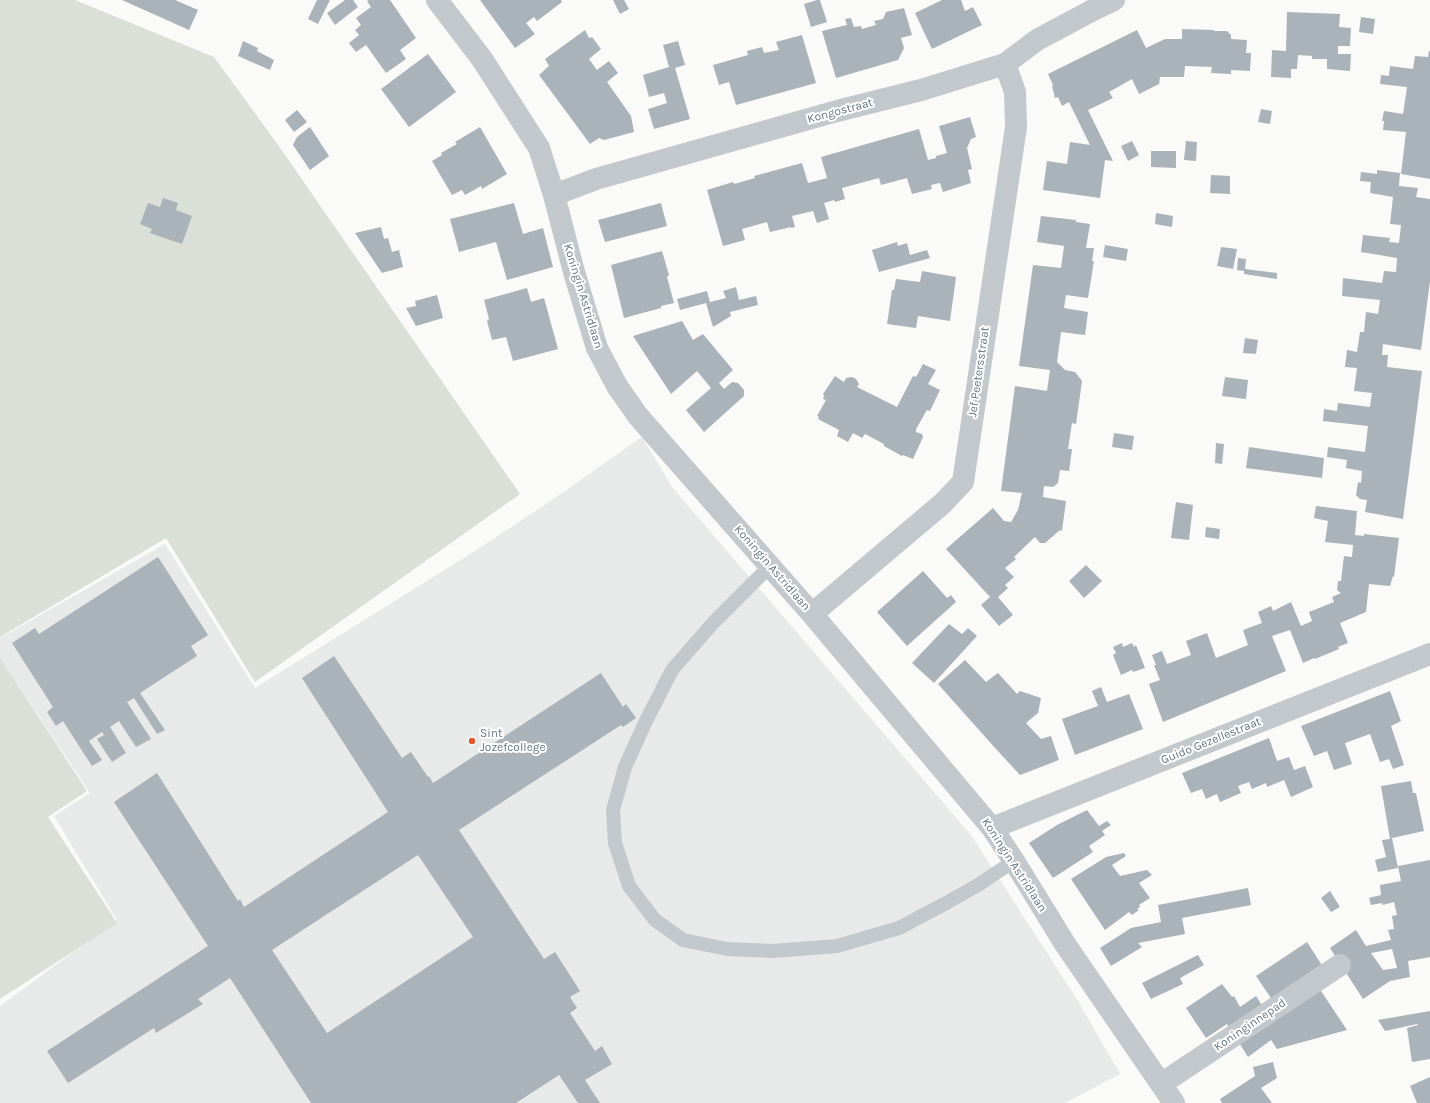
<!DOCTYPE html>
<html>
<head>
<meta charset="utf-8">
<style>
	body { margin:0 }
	canvas { display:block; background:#fafaf8 }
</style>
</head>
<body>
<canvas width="1430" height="1103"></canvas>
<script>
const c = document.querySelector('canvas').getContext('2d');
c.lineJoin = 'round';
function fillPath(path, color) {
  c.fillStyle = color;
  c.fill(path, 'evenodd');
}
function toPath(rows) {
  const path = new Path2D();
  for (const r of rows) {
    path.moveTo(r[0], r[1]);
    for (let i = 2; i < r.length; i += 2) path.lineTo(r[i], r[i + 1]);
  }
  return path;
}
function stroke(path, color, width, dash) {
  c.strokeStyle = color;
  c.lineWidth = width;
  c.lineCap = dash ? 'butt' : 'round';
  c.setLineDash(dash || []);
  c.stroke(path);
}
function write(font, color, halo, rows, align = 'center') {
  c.font = font + ' Karla,sans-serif';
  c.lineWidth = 4;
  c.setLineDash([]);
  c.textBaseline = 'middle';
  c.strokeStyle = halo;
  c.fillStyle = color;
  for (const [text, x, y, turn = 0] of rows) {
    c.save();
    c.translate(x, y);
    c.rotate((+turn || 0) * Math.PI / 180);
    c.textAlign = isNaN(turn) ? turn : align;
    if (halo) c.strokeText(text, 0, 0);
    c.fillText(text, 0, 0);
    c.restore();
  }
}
fillPath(toPath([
	[642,437,672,487,971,835,1078,1001,1120,1074,1065,1103,0,1103,0,1006,117,920,54,816,90,793,0,658,0,638,165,544,255,688,475,551,549,502]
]), '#e8e9e9');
fillPath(toPath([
	[0,0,75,0,214,57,276,142,520,494,255,682,166,538,0,637],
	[0,658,87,791,48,817,117,923,0,999]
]), '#dadfd7');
fillPath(toPath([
	[122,0,175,0,198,10,189,30],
	[317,0,330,0,318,24,308,19],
	[345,0,353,0,358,7,335,25,327,13],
	[369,0,390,0,416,38,400,50,406,59,386,73,366,45,356,52,349,43,359,35,355,30,361,25,356,18,371,7,367,1],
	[480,0,561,0,562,2,537,21,534,17,526,23,535,34,515,48],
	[613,0,624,0,629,9,620,14],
	[817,0,820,0,827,22,811,27,804,4],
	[942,0,961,0,965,11,973,7,982,25,932,49,915,13],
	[904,8,912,35,901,38,904,48,898,60,836,78,822,31,847,25,845,19,851,18,854,27,861,26,862,29,876,25,874,21,883,19,886,12],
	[1287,12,1340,14,1339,27,1351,28,1350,46,1338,46,1338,54,1351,54,1350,71,1327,69,1327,59,1312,59,1312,56,1298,55,1297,69,1291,69,1291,78,1271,77,1272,50,1286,51],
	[1361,17,1375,19,1373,34,1359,32],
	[1182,29,1214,30,1214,31,1227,31,1231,35,1231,39,1247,40,1246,53,1251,53,1250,71,1231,70,1231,74,1211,73,1212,67,1185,66,1184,77,1160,77,1159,84,1139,94,1132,79,1109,92,1113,98,1088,110,1113,161,1105,160,1100,198,1043,190,1047,161,1067,164,1070,142,1090,145,1069,102,1062,106,1058,97,1055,98,1052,86,1053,85,1048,74,1137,30,1146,48,1165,39,1182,39],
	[585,30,589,38,592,37,601,49,589,59,597,70,609,61,618,73,607,82,631,116,634,132,604,140,599,138,590,144,539,75,549,66,545,59],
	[802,35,816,83,736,105,729,82,719,85,713,65,748,55,747,51,762,47,764,53,779,50,776,42],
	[243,41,258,48,257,51,274,60,270,70,238,56],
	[678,41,685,65,675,68,690,119,654,129,648,109,667,103,664,93,649,97,643,75,669,67,663,45],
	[1429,51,1430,51,1430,179,1401,174,1406,132,1383,130,1384,121,1382,121,1384,111,1403,114,1407,87,1380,84,1381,75,1389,76,1390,66,1413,69,1415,56,1428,57],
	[428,54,456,92,409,127,381,89],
	[1261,109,1272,111,1270,124,1258,122],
	[297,110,307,122,294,132,285,120],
	[970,117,976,137,971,139,967,148,972,169,968,170,971,183,943,192,940,183,931,185,932,189,912,194,907,178,881,185,879,178,842,188,845,199,835,202,834,200,824,203,829,219,817,223,813,211,792,216,795,227,791,228,791,227,770,232,767,222,742,229,745,240,723,246,707,190,733,182,734,184,755,178,754,176,802,163,808,183,827,178,821,157,919,129,928,160,936,158,936,156,947,153,939,126],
	[310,127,329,156,310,170,293,145,297,137],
	[480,127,507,174,482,189,481,186,465,195,462,190,452,195,432,161,442,155,441,153,457,144,455,142],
	[1132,141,1139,155,1128,161,1121,146],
	[1186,141,1197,142,1196,161,1184,160],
	[1151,151,1176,151,1176,168,1151,167],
	[1377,170,1400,173,1399,186,1418,188,1416,197,1430,199,1430,281,1421,350,1383,344,1382,355,1388,355,1387,367,1422,371,1403,519,1365,512,1367,500,1360,499,1356,495,1358,482,1361,483,1362,471,1346,468,1347,460,1327,457,1328,447,1365,452,1368,426,1323,421,1324,409,1337,411,1338,403,1370,407,1372,393,1354,391,1357,368,1345,367,1347,350,1357,352,1360,332,1364,332,1366,312,1378,314,1380,300,1342,296,1343,278,1382,283,1384,271,1396,272,1397,258,1361,252,1363,235,1390,238,1389,242,1399,243,1401,225,1390,224,1393,197,1370,193,1371,182,1360,181,1361,172,1377,174],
	[1211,175,1230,176,1230,194,1210,193],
	[163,198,178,203,176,210,192,216,182,244,150,233,152,229,140,224,148,203,160,207],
	[514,203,523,234,543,228,553,267,507,280,496,242,459,252,450,219],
	[661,203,667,226,605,242,598,220],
	[1156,213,1173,216,1172,227,1155,224],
	[1041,216,1076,220,1076,222,1090,224,1086,248,1094,248,1092,261,1094,261,1088,298,1066,295,1064,308,1088,312,1085,335,1061,332,1057,362,1065,370,1075,372,1082,381,1076,424,1072,423,1068,449,1072,449,1069,471,1060,470,1058,483,1053,487,1044,486,1043,497,1066,501,1062,531,1060,530,1045,543,1040,543,1035,537,1014,557,1016,559,1005,568,1014,577,1005,585,1008,588,998,597,1013,615,999,626,981,605,990,597,946,549,993,508,1004,521,1011,522,1018,510,1022,493,1001,491,1015,386,1047,391,1050,370,1019,366,1033,265,1061,268,1064,246,1037,242],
	[381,227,384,239,388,238,392,252,399,250,403,267,382,273,355,233],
	[897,242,898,246,907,243,910,255,927,250,930,258,879,272,872,250],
	[1105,245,1128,249,1126,261,1103,257],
	[1221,247,1237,249,1233,269,1217,266],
	[662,251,669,275,667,277,674,303,661,306,661,308,624,318,611,265],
	[1238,258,1246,259,1245,269,1277,273,1277,279,1244,274,1244,271,1237,270],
	[922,271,956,277,950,321,918,316,916,328,887,324,892,290,894,290,896,279,920,282],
	[736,287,739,300,756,296,758,305,730,312,731,316,713,327,706,303,680,310,677,299,707,291,710,302,726,298,723,291],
	[527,288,531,302,544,298,558,349,513,361,506,337,492,340,487,321,489,319,484,300],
	[437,295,443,318,416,326,406,308,416,306,415,301],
	[682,321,693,340,703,334,733,370,719,383,724,389,732,382,738,383,744,390,744,396,704,432,686,410,711,388,697,371,671,394,633,336],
	[1245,338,1258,340,1256,354,1243,353],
	[923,364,936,370,928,384,940,390,930,411,927,410,916,429,916,432,922,434,923,437,913,459,903,455,902,456,884,446,884,444,865,434,862,438,853,433,848,442,837,436,839,430,818,419,819,417,817,416,826,400,823,399,824,395,823,394,835,376,844,382,846,378,852,377,856,379,859,384,857,387,897,407,913,376,916,377],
	[1225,377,1248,380,1246,399,1222,396],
	[1114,433,1134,436,1132,450,1112,447],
	[1216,443,1224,444,1222,464,1215,463],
	[1249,447,1324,458,1322,478,1246,468],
	[1176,502,1193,505,1189,540,1171,538],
	[1316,506,1357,511,1355,535,1364,536,1364,534,1399,538,1394,577,1393,576,1390,586,1369,584,1366,612,1340,623,1348,643,1338,647,1339,649,1315,659,1314,658,1303,663,1290,630,1272,636,1286,671,1163,722,1149,684,1160,680,1154,665,1156,665,1152,655,1162,651,1167,664,1191,655,1186,641,1207,633,1216,658,1248,645,1243,630,1262,623,1258,612,1271,606,1273,611,1291,602,1301,626,1312,621,1309,612,1334,602,1332,597,1341,593,1337,590,1338,581,1341,581,1344,556,1352,557,1353,545,1325,542,1328,521,1314,518],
	[1206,527,1220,529,1219,539,1205,537],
	[158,557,208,635,191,646,197,656,140,693,165,730,157,734,134,698,127,702,151,739,136,747,119,721,110,727,126,753,112,762,97,739,104,735,102,732,89,741,102,760,92,766,63,721,56,726,47,712,53,707,12,643,35,628,39,634],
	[1086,565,1102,581,1084,598,1069,581],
	[923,571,947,598,951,595,956,602,907,646,877,612],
	[949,624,962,634,968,628,977,636,934,683,912,663],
	[1122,643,1123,647,1132,643,1134,647,1136,645,1145,668,1133,672,1132,670,1121,675,1113,655,1116,653,1113,647],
	[334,656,402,758,411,752,428,777,429,776,433,783,601,673,623,707,626,704,636,718,623,727,621,725,459,830,544,959,555,952,580,991,570,997,577,1008,570,1013,595,1051,602,1046,612,1064,585,1080,600,1103,578,1103,559,1075,516,1103,311,1103,230,978,198,999,203,1004,156,1033,154,1028,68,1083,47,1051,208,946,114,802,157,773,238,901,240,899,244,907,388,812,302,678],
	[418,855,473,937,327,1033,272,950],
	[965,660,986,682,998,673,1017,694,1020,691,1041,698,1038,713,1026,723,1041,739,1051,736,1059,760,1020,775,996,749,938,684],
	[1101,687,1107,702,1129,694,1143,729,1075,755,1062,719,1098,706,1092,691],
	[1390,691,1401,721,1391,726,1404,765,1393,769,1389,759,1380,762,1370,734,1345,743,1352,764,1334,770,1327,751,1314,756,1301,726],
	[1269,738,1277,761,1289,757,1294,770,1305,766,1313,787,1291,797,1284,780,1267,787,1266,783,1252,789,1249,782,1238,786,1241,793,1220,802,1217,794,1206,799,1202,789,1191,793,1182,773],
	[1411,781,1413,793,1416,793,1424,831,1392,838,1398,868,1378,872,1375,860,1386,857,1382,840,1390,839,1381,786],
	[1087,810,1099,826,1107,821,1111,825,1102,831,1105,835,1089,846,1093,852,1053,878,1029,843,1057,825],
	[1124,853,1126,856,1112,865,1120,876,1147,870,1152,875,1139,883,1150,898,1139,905,1140,907,1137,909,1139,910,1132,915,1129,912,1105,930,1071,879,1106,857],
	[1430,860,1430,957,1408,961,1410,977,1390,981,1363,999,1330,948,1356,930,1366,946,1391,940,1388,930,1394,929,1392,916,1397,915,1394,902,1383,905,1382,903,1371,905,1369,898,1381,895,1380,885,1401,881,1398,866],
	[1392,949,1397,968,1383,970,1371,953],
	[1248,888,1251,905,1182,918,1185,934,1138,943,1142,947,1111,966,1100,948,1131,928,1161,922,1158,905],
	[1330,891,1340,907,1331,912,1321,898],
	[1307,942,1323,967,1273,1001,1256,976],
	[1198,955,1204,965,1180,978,1183,984,1151,999,1142,983],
	[1222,984,1232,997,1234,996,1240,1007,1256,996,1263,1007,1230,1029,1227,1024,1206,1038,1186,1008],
	[1319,988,1347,1030,1277,1049,1271,1040,1248,1057,1238,1041],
	[1430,1011,1430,1059,1412,1062,1407,1028,1418,1025,1417,1024,1385,1031,1378,1020],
	[1273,1062,1277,1078,1261,1088,1272,1103,1222,1103,1220,1099,1255,1076,1253,1067],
	[1430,1077,1430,1103,1417,1103,1410,1086]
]), '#aab3b9');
stroke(toPath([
	[770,566,713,623,672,670,645,723,625,767,613,810,615,843,629,886,655,920,683,940,727,949,773,951,837,946,899,928,948,902,978,885,1014,861]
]), '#c3c8cc', 14);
stroke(toPath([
	[437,0,482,59,539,148,554,195,574,272,597,348,617,386,638,416,812,614,992,828,1014,861,1065,944,1174,1103],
	[554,195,596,179,837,111,921,90,1005,64,1037,40,1093,10,1114,0],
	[812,614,942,504,963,482,1016,127,1015,92,1005,64],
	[992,828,1430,654],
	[1161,1084,1340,965]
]), '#c3c8cc', 22);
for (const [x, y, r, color] of [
	[472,741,4,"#e4572e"]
]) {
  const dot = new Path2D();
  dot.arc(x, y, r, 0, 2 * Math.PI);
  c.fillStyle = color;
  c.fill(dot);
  stroke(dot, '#fff', 1.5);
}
write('12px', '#657683', '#fff', [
	["Kongostraat",840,111,-15],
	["Koningin Astridlaan",583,296,73],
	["Jef Peetersstraat",979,372,-82],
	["Koningin Astridlaan",772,568,49],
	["Guido Gezellestraat",1211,741,-22],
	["Koningin Astridlaan",1014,865,57],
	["Koninginnepad",1250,1025,-34]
]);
write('12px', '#657683', '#fff', [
	["Sint",480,734],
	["Jozefcollege",480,748]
], 'left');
</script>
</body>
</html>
